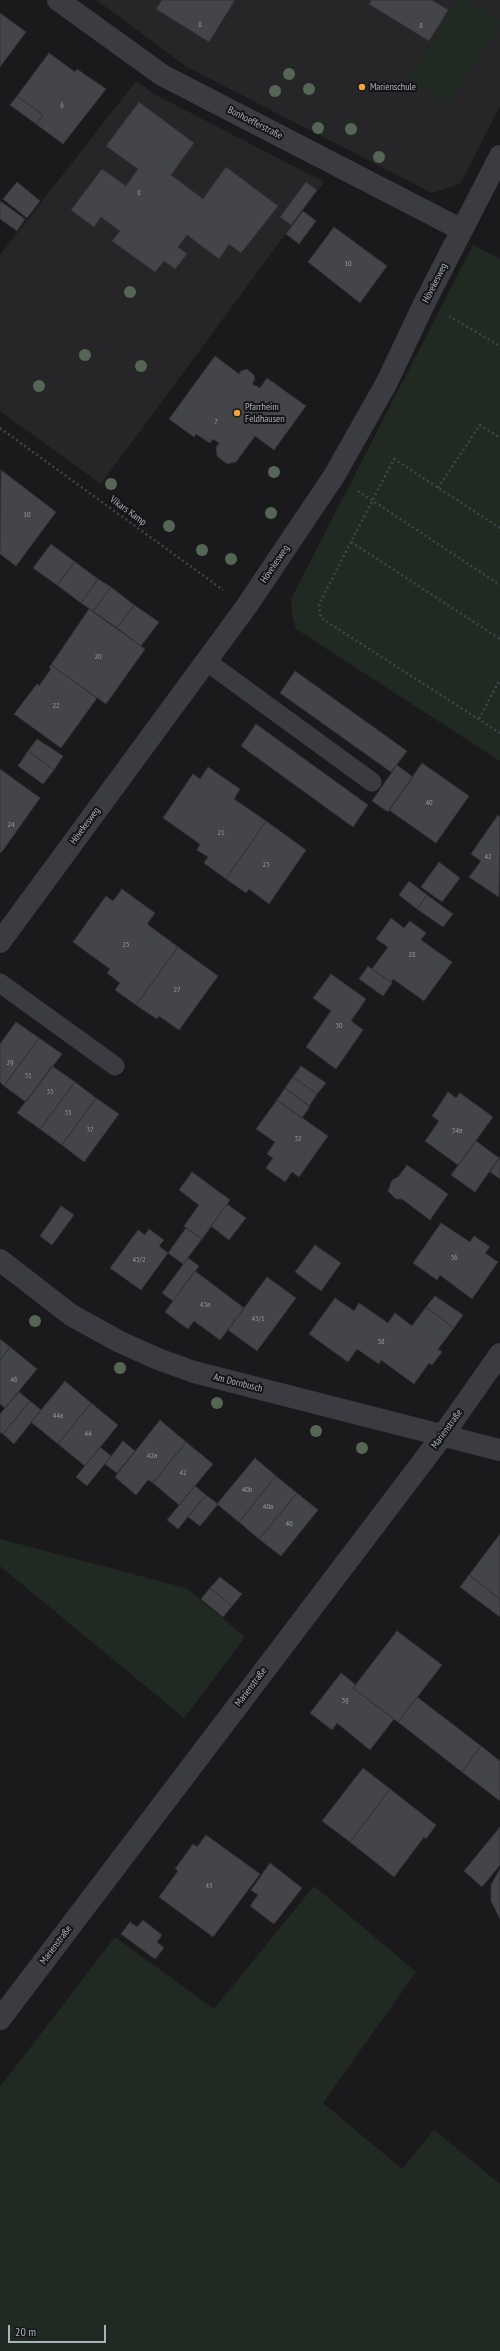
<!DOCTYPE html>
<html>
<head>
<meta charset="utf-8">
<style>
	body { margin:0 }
	#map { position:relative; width:500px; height:2351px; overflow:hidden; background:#1a1a1c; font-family:"PT Sans Narrow",sans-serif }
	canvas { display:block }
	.scale { position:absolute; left:8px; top:2325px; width:98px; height:18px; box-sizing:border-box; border:2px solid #acb2bb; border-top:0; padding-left:5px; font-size:12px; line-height:14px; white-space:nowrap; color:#acb2bb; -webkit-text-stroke:3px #151517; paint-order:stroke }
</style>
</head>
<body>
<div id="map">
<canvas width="500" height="2351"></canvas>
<div class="scale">20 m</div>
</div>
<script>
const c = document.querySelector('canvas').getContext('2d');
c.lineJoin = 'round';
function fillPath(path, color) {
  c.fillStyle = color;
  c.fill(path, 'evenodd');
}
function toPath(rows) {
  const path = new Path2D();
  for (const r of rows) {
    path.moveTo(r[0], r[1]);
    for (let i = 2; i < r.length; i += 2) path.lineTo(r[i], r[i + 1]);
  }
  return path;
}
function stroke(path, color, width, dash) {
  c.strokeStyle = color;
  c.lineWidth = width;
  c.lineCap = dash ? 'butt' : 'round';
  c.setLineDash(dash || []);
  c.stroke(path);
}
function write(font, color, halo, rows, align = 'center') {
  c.font = font + ' "PT Sans Narrow",sans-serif';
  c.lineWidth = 4;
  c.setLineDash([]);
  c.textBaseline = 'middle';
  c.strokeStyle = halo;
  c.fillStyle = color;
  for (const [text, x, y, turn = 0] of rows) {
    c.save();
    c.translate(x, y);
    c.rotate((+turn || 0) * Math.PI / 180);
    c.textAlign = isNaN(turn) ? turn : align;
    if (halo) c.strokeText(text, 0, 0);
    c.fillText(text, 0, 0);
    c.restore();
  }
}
fillPath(toPath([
	[96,0,500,0,500,106,460,184,432,193,187,67],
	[136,81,156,95,324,182,101,484,0,411,0,255]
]), '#262629');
fillPath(toPath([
	[458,0,468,0,500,20,500,25,450,104,409,79],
	[473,245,500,259,500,761,296,629,292,614,291,599],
	[0,1539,186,1588,245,1637,184,1718,0,1566],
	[314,1886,416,1972,323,2103,402,2169,434,2130,500,2184,500,2351,0,2351,0,2087,115,1937,214,2009]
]), '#212a22');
const building = toPath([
	[162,0,235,0,209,42,156,9,162,0],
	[372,0,432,0,448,10,429,41,369,4,372,0],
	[0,13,26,32,0,67,0,13],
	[49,53,75,72,77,69,106,89,63,144,36,124,43,115,17,96,49,53],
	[17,96,43,115,36,124,10,105,17,96],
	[139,102,194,143,171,175,203,199,226,167,278,206,241,253,229,244,219,259,187,235,178,247,187,254,175,269,164,261,155,272,112,241,120,231,101,217,94,227,71,210,102,169,126,186,138,169,106,146,139,102],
	[17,182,40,201,27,218,3,199,17,182],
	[306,182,317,190,291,225,280,217,306,182],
	[0,201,25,219,17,231,0,219,0,201],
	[303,211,316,221,299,244,286,234,303,211],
	[334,227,387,266,360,303,308,262,334,227],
	[215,356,239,374,241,371,247,369,254,375,255,380,252,384,260,388,267,378,306,406,274,450,255,436,236,462,227,464,217,456,216,448,219,443,213,439,210,443,196,434,194,437,169,419,215,356],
	[1,470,56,512,16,566,0,554,1,470],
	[51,544,75,562,57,585,33,568,51,544],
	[75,562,98,579,81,603,57,585,75,562],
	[98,579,111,587,93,611,81,603,98,579],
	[111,587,134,605,117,628,93,611,111,587],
	[134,605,159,622,141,646,117,628,134,605],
	[89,609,145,649,106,704,51,665,89,609],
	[51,665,97,698,61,748,14,714,37,684,39,686,51,669,49,667,51,665],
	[295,671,407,751,391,772,280,693,295,671],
	[256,724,368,805,353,827,241,746,256,724],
	[37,739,63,756,54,770,28,751,37,739],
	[28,751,54,770,43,784,18,766,28,751],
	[422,763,469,796,436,843,389,810,422,763],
	[397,765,413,777,388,812,372,801,397,765],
	[208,767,240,789,234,799,266,821,226,879,204,863,208,857,197,850,200,844,163,818,193,774,200,779,208,767],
	[0,769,40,798,1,853,0,852,0,769],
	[498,815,500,817,499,897,469,877,481,861,471,854,498,815],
	[266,821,306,850,269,904,249,889,246,893,226,879,266,821],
	[439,862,460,878,442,902,421,887,439,862],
	[409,881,427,895,417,909,399,895,409,881],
	[122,889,155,913,147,924,178,947,136,1005,115,990,120,983,107,973,110,969,73,942,106,896,113,901,122,889],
	[427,895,453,914,443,927,417,909,427,895],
	[391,918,404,928,410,921,426,933,421,940,452,962,424,1001,393,979,391,982,372,969,388,947,376,939,391,918],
	[178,947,218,976,179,1030,159,1016,157,1019,136,1005,178,947],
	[368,966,392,983,383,996,359,979,368,966],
	[331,974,366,999,351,1021,363,1030,336,1069,306,1047,331,1011,313,998,331,974],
	[16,1022,39,1038,4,1086,0,1082,0,1044,16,1022],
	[39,1038,62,1054,26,1102,4,1086,39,1038],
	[52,1066,75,1082,40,1129,17,1113,52,1066],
	[301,1066,326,1083,317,1094,293,1077,301,1066],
	[293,1077,317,1094,309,1106,285,1088,293,1077],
	[75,1082,96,1098,62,1145,40,1129,75,1082],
	[285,1088,310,1106,302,1118,277,1100,285,1088],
	[448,1092,456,1098,460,1093,493,1117,458,1165,425,1141,439,1121,432,1116,448,1092],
	[96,1098,119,1114,84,1162,62,1145,96,1098],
	[277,1100,328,1136,299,1177,292,1172,285,1182,266,1168,273,1158,267,1154,275,1142,256,1129,277,1100],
	[476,1141,499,1158,475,1192,451,1175,476,1141],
	[500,1157,500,1179,490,1172,500,1157],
	[407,1165,448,1194,430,1220,402,1199,396,1199,388,1191,392,1180,398,1177,407,1165],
	[192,1172,230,1200,202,1239,184,1226,199,1205,179,1190,192,1172],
	[227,1204,246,1218,229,1240,211,1226,227,1204],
	[61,1206,74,1215,52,1245,40,1236,61,1206],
	[441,1223,470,1242,474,1236,490,1247,485,1253,498,1262,472,1299,440,1275,437,1280,413,1263,441,1223],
	[186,1228,202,1239,183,1264,168,1253,186,1228],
	[149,1229,164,1240,159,1246,168,1253,141,1290,110,1268,138,1230,145,1235,149,1229],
	[315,1245,341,1263,321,1291,295,1272,315,1245],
	[188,1258,199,1266,173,1301,162,1293,188,1258],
	[195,1271,244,1308,220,1340,194,1321,188,1329,165,1312,195,1271],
	[267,1277,296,1298,257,1351,228,1330,267,1277],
	[435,1296,463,1315,454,1328,426,1307,435,1296],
	[335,1298,354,1311,359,1303,388,1323,395,1313,412,1326,426,1307,454,1328,438,1349,442,1352,432,1365,429,1363,414,1384,381,1360,379,1364,357,1349,348,1362,309,1334,335,1298],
	[0,1339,10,1347,0,1360,0,1339],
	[10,1347,37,1369,5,1408,0,1404,0,1360,10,1347],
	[65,1381,91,1403,58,1444,31,1422,65,1381],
	[19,1392,30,1401,3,1434,0,1432,0,1414,19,1392],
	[30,1401,41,1410,14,1444,3,1434,30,1401],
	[91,1403,118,1425,85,1466,58,1444,91,1403],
	[160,1420,186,1442,153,1483,148,1480,136,1495,115,1477,160,1420],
	[123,1441,135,1451,117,1473,105,1464,123,1441],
	[186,1442,213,1464,179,1505,153,1483,186,1442],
	[100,1447,111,1456,87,1486,76,1477,100,1447],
	[255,1458,276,1476,239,1522,217,1504,255,1458],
	[276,1476,297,1493,259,1539,239,1522,276,1476],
	[195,1486,206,1495,178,1529,167,1520,195,1486],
	[297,1493,318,1510,281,1556,259,1539,297,1493],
	[206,1495,218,1504,200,1526,188,1517,206,1495],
	[500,1534,500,1599,469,1575,500,1534],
	[469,1575,500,1599,500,1617,460,1587,469,1575],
	[220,1577,242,1594,232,1606,210,1588,220,1577],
	[210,1588,232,1606,223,1617,201,1599,210,1588],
	[397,1631,442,1665,398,1722,353,1688,397,1631],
	[341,1673,356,1685,353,1688,394,1719,370,1750,337,1723,332,1730,310,1713,341,1673],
	[417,1697,481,1746,462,1772,398,1722,417,1697],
	[481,1746,500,1761,500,1801,462,1772,481,1746],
	[363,1768,390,1789,350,1842,322,1821,363,1768],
	[390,1789,436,1825,426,1839,424,1837,394,1877,350,1842,390,1789],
	[500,1827,500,1865,482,1887,464,1871,500,1827],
	[206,1835,260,1874,213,1937,159,1897,178,1871,175,1869,193,1844,197,1847,206,1835],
	[270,1863,302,1888,274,1924,250,1906,258,1895,251,1890,270,1863],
	[500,1869,500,1919,491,1901,491,1885,500,1869],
	[143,1920,162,1935,157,1942,164,1948,155,1959,121,1934,130,1922,137,1927,143,1920]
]);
fillPath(building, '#444549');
stroke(building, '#343438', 1);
stroke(toPath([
	[449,316,500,346],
	[0,428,223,590],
	[438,488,480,425,500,438],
	[358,491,500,585],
	[500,528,394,459,351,542,500,639],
	[351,542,319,604,321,618,500,733],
	[479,719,500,679]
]), '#414348', 2.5, [2, 3]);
stroke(toPath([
	[206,661,372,782],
	[0,983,115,1066]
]), '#3b3c41', 19);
stroke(toPath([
	[58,0,162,75,462,230],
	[0,942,246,607,334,476,386,384,425,302,500,156],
	[0,1260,71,1315,120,1342,158,1359,194,1372,500,1450],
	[0,2019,443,1435,500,1354]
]), '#3b3c41', 22);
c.fillStyle = '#565';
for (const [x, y] of [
	[289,74],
	[309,89],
	[275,91],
	[318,128],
	[351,129],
	[379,157],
	[130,292],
	[85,355],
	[141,366],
	[39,386],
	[274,472],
	[111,484],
	[271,513],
	[169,526],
	[202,550],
	[231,559],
	[35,1321],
	[120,1368],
	[217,1403],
	[316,1431],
	[362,1448]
]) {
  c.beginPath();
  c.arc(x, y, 6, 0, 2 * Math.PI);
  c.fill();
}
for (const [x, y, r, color] of [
	[362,87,4,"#efa43e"],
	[237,413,4,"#efa43e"]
]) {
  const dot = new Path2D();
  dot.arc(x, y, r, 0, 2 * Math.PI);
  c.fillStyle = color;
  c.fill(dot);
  stroke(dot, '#151517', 1.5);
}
write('8px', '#92979e', null, [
	["8",200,25],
	["8",421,26],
	["6",62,106],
	["8",139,193],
	["10",348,264],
	["7",216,422],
	["10",27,515],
	["20",98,657],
	["22",56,706],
	["40",429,803],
	["24",11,825],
	["21",221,833],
	["42",488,857],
	["23",266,865],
	["25",126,945],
	["28",412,955],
	["27",177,990],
	["30",339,1026],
	["29",10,1063],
	["31",28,1076],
	["33",50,1092],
	["35",68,1113],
	["37",90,1130],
	["34a",457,1131],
	["32",298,1139],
	["36",454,1258],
	["43/2",139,1260],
	["43a",205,1305],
	["43/1",258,1319],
	["38",381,1342],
	["46",14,1380],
	["44a",58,1416],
	["44",88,1434],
	["42a",152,1456],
	["42",183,1473],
	["40b",247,1490],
	["40a",268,1507],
	["40",289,1524],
	["39",345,1701],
	["43",209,1886]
]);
write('10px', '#acb2bb', '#151517', [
	["Marienschule",370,87],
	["Pfarrheim",245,407],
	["Feldhausen",245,419]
], 'left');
write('10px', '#acb2bb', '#151517', [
	["Bonhoefferstraße",255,123,27],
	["Hövekesweg",435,283,-63],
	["Vikars Kamp",128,511,36],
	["Hövekesweg",275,564,-56],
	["Hövekesweg",85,826,-54],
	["Am Dornbusch",238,1383,14],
	["Marienstraße",447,1429,-54],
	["Marienstraße",251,1687,-53],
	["Marienstraße",56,1945,-53]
]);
</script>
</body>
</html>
